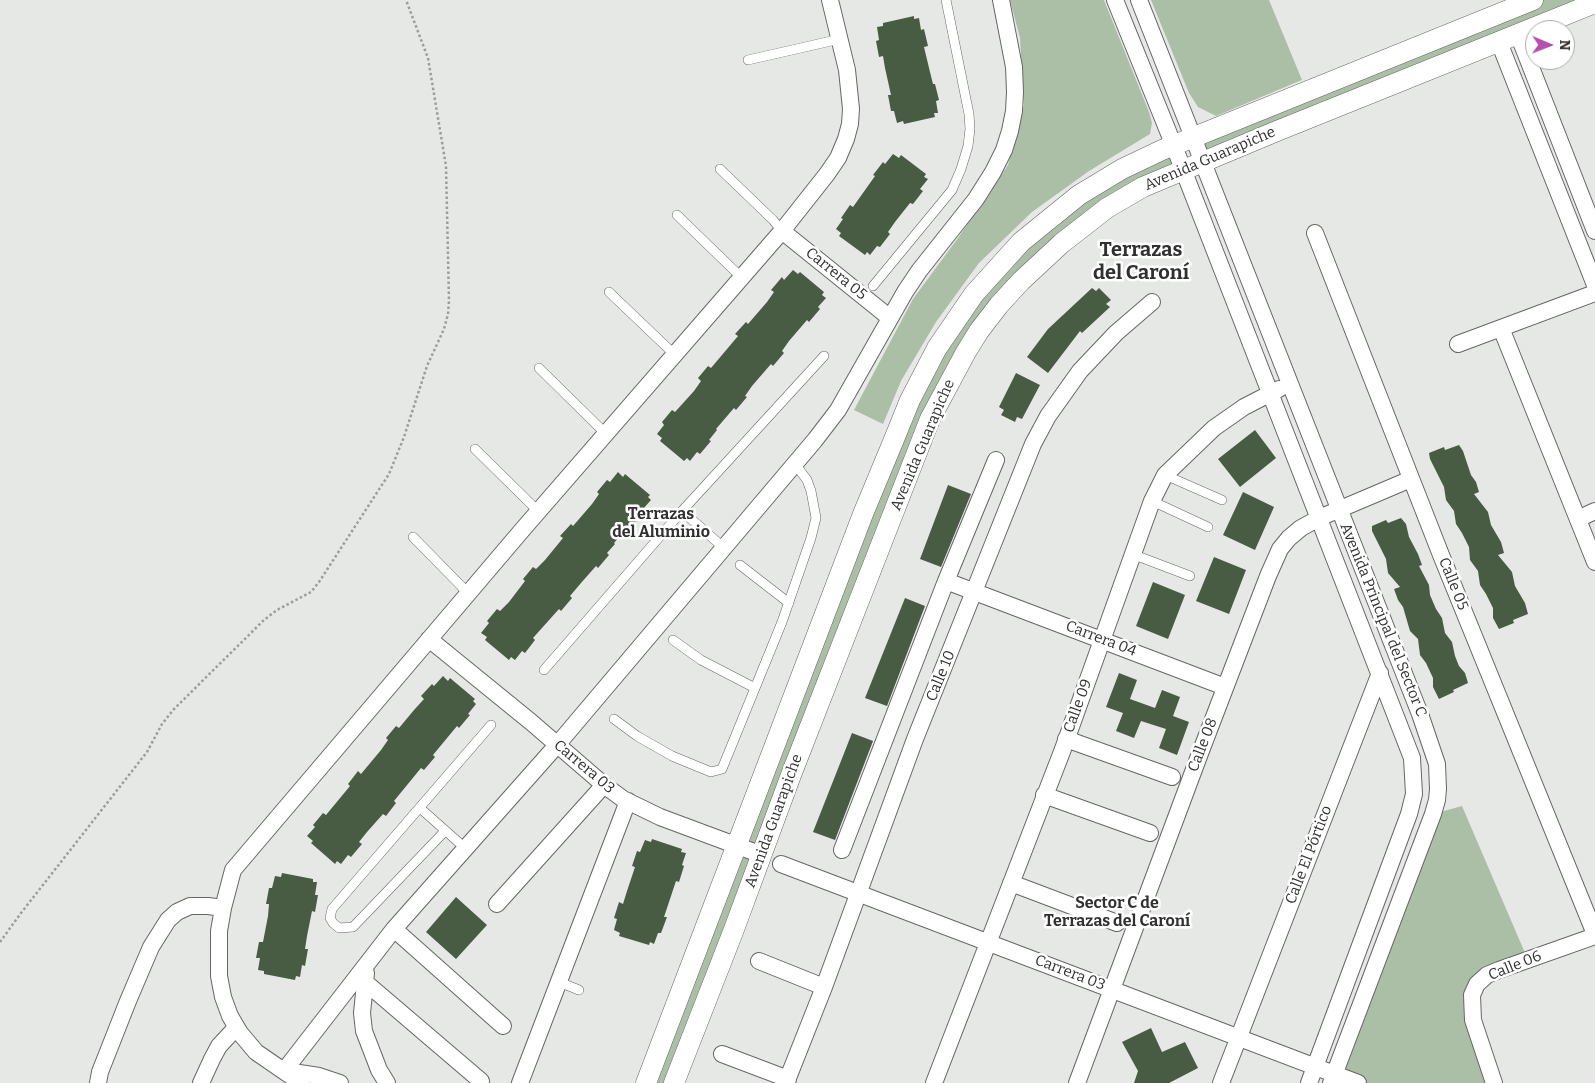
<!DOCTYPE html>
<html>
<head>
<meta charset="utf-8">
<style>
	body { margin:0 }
	#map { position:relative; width:1595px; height:1083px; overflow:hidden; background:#e6e8e6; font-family:Bitter,serif }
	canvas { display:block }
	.north { position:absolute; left:1525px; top:20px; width:50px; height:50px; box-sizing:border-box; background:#fff; border:1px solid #acacac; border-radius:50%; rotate:91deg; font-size:14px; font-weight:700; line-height:20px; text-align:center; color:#2f302f }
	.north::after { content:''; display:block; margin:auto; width:18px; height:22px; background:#b74fb1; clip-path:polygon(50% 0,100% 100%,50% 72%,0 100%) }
</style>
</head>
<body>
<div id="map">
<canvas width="1595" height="1083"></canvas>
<div class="north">N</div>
</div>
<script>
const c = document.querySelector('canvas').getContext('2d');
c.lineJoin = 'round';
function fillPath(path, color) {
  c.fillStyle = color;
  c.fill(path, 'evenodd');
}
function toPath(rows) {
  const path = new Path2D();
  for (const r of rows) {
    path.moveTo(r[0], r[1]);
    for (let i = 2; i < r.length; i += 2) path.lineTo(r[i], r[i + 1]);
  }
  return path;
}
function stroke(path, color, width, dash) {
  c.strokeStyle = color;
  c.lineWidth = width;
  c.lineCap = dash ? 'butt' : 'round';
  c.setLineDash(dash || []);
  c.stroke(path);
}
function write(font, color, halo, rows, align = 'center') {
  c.font = font + ' Bitter,serif';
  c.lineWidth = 5;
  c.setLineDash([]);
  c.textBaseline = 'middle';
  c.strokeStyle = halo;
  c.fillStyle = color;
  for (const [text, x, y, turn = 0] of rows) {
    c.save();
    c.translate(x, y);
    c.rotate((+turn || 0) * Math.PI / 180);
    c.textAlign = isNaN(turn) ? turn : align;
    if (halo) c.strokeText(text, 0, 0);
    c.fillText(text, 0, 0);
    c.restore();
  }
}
fillPath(toPath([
	[1010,0,1104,0,1149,112,1152,123,1150,134,1089,171,1032,212,979,263,936,322,901,381,883,424,854,410,913,299,958,238,1008,165,1024,105,1020,38],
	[1151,0,1269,0,1302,80,1216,116,1198,107,1189,93],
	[1533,0,1595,0,1202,161,1193,138],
	[1162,150,1183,169,1087,222,966,352,674,1083,646,1083,910,400,1021,242],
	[1462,806,1528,960,1499,970,1472,995,1494,1083,1358,1083,1334,1074,1433,814]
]), '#abbfa6');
fillPath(toPath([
	[914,16,914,19,919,18,921,30,924,29,928,46,924,47,930,72,933,84,935,84,939,100,936,101,938,113,934,113,935,117,904,124,903,121,897,123,894,111,891,111,888,95,891,95,885,68,883,56,879,57,876,41,879,40,877,27,883,26,883,23],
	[893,154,899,158,901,155,926,174,924,177,928,179,920,189,923,191,913,204,910,203,895,222,888,232,890,234,880,247,877,246,870,255,867,252,865,255,839,236,841,233,836,229,843,219,841,218,850,205,853,207,875,176,873,175,883,162,885,164],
	[793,270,798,274,800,272,824,292,822,295,826,298,818,307,820,309,809,322,807,320,789,341,782,351,784,353,773,366,771,364,752,386,745,396,747,397,736,410,734,408,716,429,717,430,709,440,711,441,700,454,697,452,690,461,687,458,684,461,660,441,662,438,657,434,664,425,662,422,672,410,675,412,694,391,701,381,698,378,708,366,711,368,738,336,735,334,746,322,748,324,767,302,774,292,771,290,782,277,784,280],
	[1092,288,1096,291,1099,288,1111,300,1106,304,1110,307,1082,333,1080,331,1048,373,1027,357,1048,329],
	[1016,373,1040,385,1022,419,1017,417,1015,422,1001,415,1004,410,999,407],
	[1255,430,1276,458,1240,487,1218,459],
	[1459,445,1463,451,1471,475,1476,482,1479,492,1474,494,1488,512,1491,525,1501,542,1504,553,1498,555,1512,572,1515,586,1525,603,1528,614,1513,620,1514,623,1499,629,1493,618,1493,608,1486,594,1480,585,1478,571,1470,560,1469,547,1462,533,1456,524,1454,511,1446,500,1444,487,1430,459,1429,453,1444,447,1445,450],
	[618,472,623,477,625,474,650,495,648,497,651,500,643,509,645,511,634,524,632,522,614,543,615,544,607,553,609,555,598,568,596,566,581,583,570,596,572,598,561,611,559,609,533,638,535,640,525,653,522,651,515,660,511,657,509,660,485,640,487,637,481,633,489,623,487,621,497,609,500,611,509,602,525,581,523,579,533,567,536,569,545,560,563,538,560,536,571,524,573,526,592,504,599,494,597,492,607,480,610,482],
	[948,485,971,494,941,567,920,559],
	[1243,492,1274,507,1255,550,1223,535],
	[1401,518,1406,524,1409,537,1418,554,1422,565,1419,566,1429,585,1430,595,1436,609,1442,618,1445,633,1452,642,1455,656,1459,666,1465,673,1468,683,1453,690,1454,692,1439,699,1433,687,1433,678,1426,663,1420,655,1418,639,1410,631,1403,607,1398,600,1394,589,1400,587,1388,573,1386,559,1372,531,1372,526,1386,520,1388,523],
	[1214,557,1246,570,1229,614,1196,601],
	[1153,582,1185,595,1168,639,1136,626],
	[905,598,925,606,887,706,865,698],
	[1119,673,1137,680,1130,699,1155,708,1162,690,1180,697,1173,716,1189,722,1177,755,1159,748,1166,729,1141,721,1134,738,1116,731,1123,713,1106,707],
	[443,676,448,681,450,678,475,699,473,701,476,704,468,714,470,715,459,728,457,726,433,755,435,757,424,770,421,768,394,801,396,803,386,816,383,814,367,832,359,842,362,844,351,857,348,855,341,864,337,861,335,864,311,843,313,841,307,836,315,827,313,825,323,813,326,815,350,786,348,784,358,771,361,774,381,750,388,740,386,738,396,726,399,728,414,710,424,699,421,696,432,684,434,686],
	[852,733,873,741,835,840,813,832],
	[652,839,682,849,681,852,686,853,682,865,684,866,679,882,676,881,664,917,667,917,661,933,658,933,654,944,650,942,649,945,619,936,620,933,614,930,617,919,614,918,619,902,623,904,627,891,635,867,632,866,637,851,640,852,645,840,651,842],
	[282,873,313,879,313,882,317,882,315,895,318,895,315,912,312,911,307,936,305,949,308,949,305,966,302,965,300,977,296,976,295,980,264,974,264,971,258,970,260,958,256,958,259,942,263,942,268,916,269,904,266,904,269,888,272,888,275,876,281,877],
	[456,897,487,925,456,959,426,932],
	[1151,1028,1162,1052,1185,1042,1198,1068,1169,1083,1134,1083,1138,1071,1122,1042]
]), '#485c44');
const service = toPath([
	[748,60,840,39],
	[720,169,773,220,782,231],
	[677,215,742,278],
	[873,286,952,190,961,169,968,146,970,129,969,114,946,0],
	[609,292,675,355],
	[539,368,606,434],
	[475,449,538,511],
	[1165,475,1222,500],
	[1152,501,1208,527],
	[682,511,724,548],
	[413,537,468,593],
	[1132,554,1190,576],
	[740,565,789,603],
	[673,640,701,660,755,688],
	[544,670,682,511,824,356],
	[614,719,637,736,672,756,711,772,722,769,782,622,811,538,816,518,811,491,807,480,795,464],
	[420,808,465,848],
	[445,831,353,927,339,928,333,923,330,918,332,909,491,725],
	[559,982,579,990]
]);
const minor = toPath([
	[1115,0,1174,146,1412,758,1414,794,1409,814,1309,1083],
	[1139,0,1420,714,1437,764,1438,789,1437,800,1433,814,1331,1083],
	[1518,34,1595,231],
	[1499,42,1595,285],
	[782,231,890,318],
	[1315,233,1441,555,1595,934],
	[1501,328,1595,562],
	[1458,344,1595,293],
	[1578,519,1595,511],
	[946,581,1225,687],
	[429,639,531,722,604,785,623,799,660,817,762,855],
	[1066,739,1172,777],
	[1044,795,1150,833],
	[842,850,946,581,996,460],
	[781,864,1358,1083],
	[1011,883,1117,923],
	[497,904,604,785],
	[394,929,503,1026],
	[759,961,824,987],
	[366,973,362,1013,364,1031,379,1070,387,1083],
	[365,982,481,1081],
	[722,1054,788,1079],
	[284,1071,394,929,557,745,815,440,838,410,905,292,919,271,976,199,993,172,1004,150,1010,131,1014,111,1015,92,1014,67,1001,0],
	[286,1071,319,1076,340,1083],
	[98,1083,100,1072,128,1001,151,947,168,920,177,912,190,906,208,906,223,908],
	[201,1083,212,1059,219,1046,233,1031,235,1025],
	[301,1083,256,1052,240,1033,230,1016,223,997,219,976,219,931,223,908,233,870,523,529,782,231,827,174,838,158,846,139,850,124,851,109,847,70,830,0],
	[520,1083,628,801],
	[786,1083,824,987,915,739,1033,444,1048,416,1080,371,1116,333,1152,302],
	[934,1083,1063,749,1152,501,1165,475,1214,428,1244,407,1279,389],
	[1077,1083,1199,756,1268,576,1280,549,1289,538,1301,528,1319,518,1411,479],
	[1221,1083,1380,673],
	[1494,1083,1473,1020,1472,995,1477,984,1487,975,1499,970,1595,936]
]);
const tertiary = toPath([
	[646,1083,863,514,895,437,910,400,937,348,974,294,1021,242,1079,195,1122,169,1162,150,1533,0],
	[674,1083,733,932,791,775,930,419,966,352,979,331,999,305,1021,281,1062,243,1107,208,1143,187,1277,131,1595,3]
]);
stroke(service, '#656764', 10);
stroke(minor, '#656764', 18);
stroke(tertiary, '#656764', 21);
stroke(toPath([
	[0,942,21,913,147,752,162,724,174,709,264,620,277,610,311,592,319,582,389,474,404,437,427,366,444,329,448,314,449,301,446,166,428,58,406,0]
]), '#9b9d9b', 2.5, [2.5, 2.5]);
stroke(service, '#fff', 9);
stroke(minor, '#fff', 16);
stroke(tertiary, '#fff', 20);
write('15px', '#2f302f', '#fff', [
	["Avenida Guarapiche",1210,159,-23],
	["Carrera 05",836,274,39],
	["Avenida Guarapiche",923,445,-67],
	["Calle 05",1453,584,68],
	["Avenida Principal del Sector C",1383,620,68],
	["Carrera 04",1101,639,21],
	["Calle 10",941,676,-68],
	["Calle 09",1078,706,-70],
	["Calle 08",1203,745,-69],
	["Carrera 03",584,767,40],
	["Avenida Guarapiche",774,821,-70],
	["Calle El Pórtico",1309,855,-69],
	["Calle 06",1515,966,-22],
	["Carrera 03",1070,973,21]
]);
write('bold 16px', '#2f302f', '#fff', [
	["Terrazas",661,515],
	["del Aluminio",661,533],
	["Sector C de",1117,904],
	["Terrazas del Caroní",1117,922]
]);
write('bold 20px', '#2f302f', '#fff', [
	["Terrazas",1141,250],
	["del Caroní",1141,273]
]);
</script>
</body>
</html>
